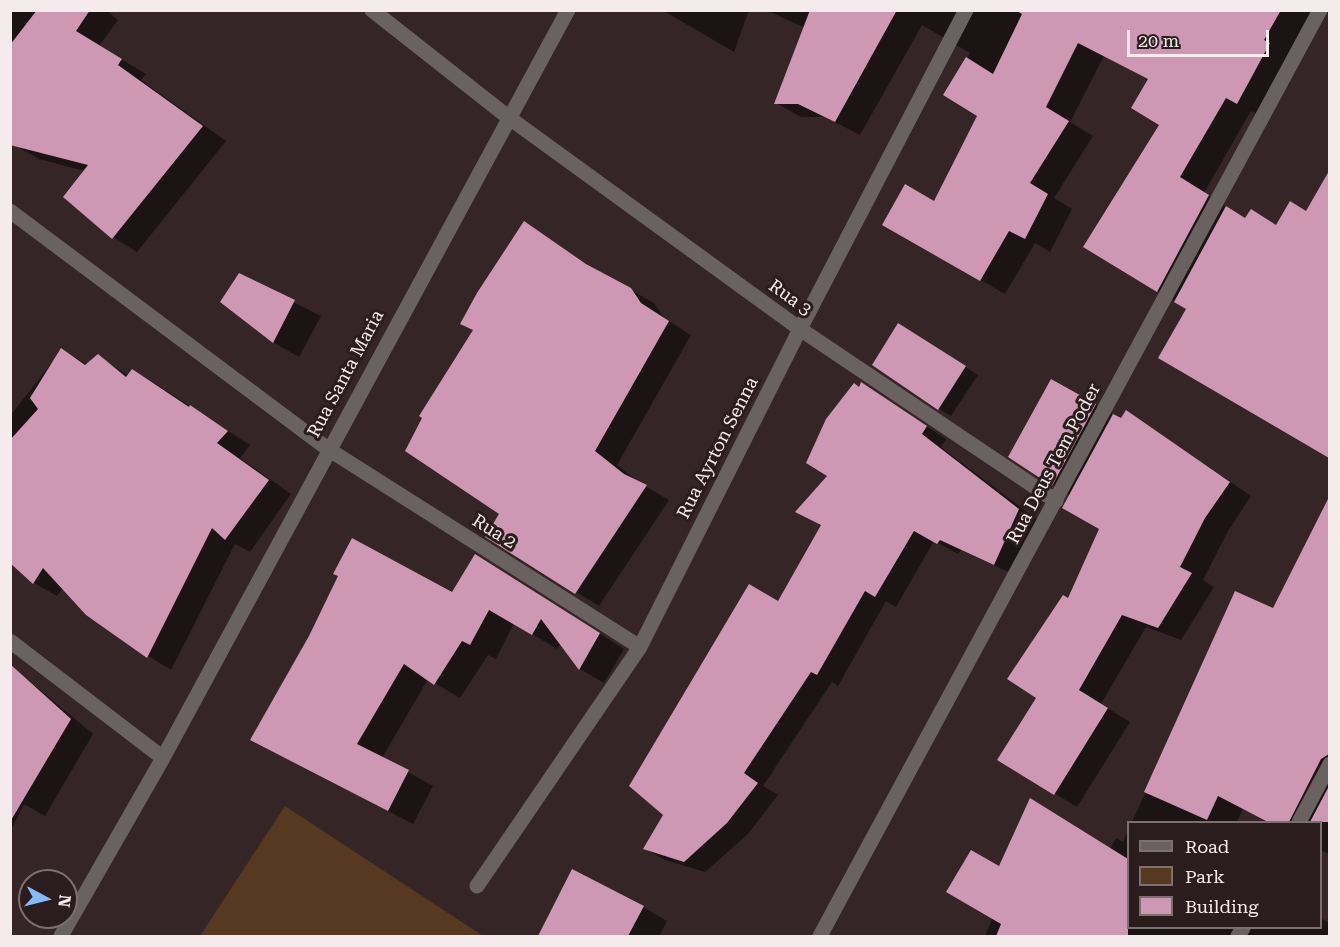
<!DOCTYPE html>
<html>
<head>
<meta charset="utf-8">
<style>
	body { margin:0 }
	#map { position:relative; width:1340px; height:947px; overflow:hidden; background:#352527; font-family:"Roboto Serif",serif }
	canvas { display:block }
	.frame { position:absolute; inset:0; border:12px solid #f6ebec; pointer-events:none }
	.legend { position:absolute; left:1127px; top:821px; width:195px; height:108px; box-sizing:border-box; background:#2b1c1e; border:2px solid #7c6f70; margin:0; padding:8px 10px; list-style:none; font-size:18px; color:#f6ebec }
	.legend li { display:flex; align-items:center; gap:12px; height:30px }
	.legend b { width:30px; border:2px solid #7c6f70 }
	.north { position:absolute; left:18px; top:869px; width:60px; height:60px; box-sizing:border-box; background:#2b1c1e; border:2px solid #7c6f70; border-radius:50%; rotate:97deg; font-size:16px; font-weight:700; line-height:24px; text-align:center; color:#f6ebec }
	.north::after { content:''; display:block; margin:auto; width:21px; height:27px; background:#85bbfb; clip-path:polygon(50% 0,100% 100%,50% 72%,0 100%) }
	.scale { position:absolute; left:1127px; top:30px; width:142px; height:27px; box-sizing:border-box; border:3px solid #f6ebec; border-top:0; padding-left:8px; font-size:18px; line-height:21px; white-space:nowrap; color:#f6ebec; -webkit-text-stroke:4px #2b1c1e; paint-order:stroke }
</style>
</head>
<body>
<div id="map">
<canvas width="1340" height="947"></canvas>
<div class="frame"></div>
<ul class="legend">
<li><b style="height:8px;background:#6a6260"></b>Road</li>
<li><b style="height:16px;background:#573921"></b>Park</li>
<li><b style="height:16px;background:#ce97b3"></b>Building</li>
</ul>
<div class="north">N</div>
<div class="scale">20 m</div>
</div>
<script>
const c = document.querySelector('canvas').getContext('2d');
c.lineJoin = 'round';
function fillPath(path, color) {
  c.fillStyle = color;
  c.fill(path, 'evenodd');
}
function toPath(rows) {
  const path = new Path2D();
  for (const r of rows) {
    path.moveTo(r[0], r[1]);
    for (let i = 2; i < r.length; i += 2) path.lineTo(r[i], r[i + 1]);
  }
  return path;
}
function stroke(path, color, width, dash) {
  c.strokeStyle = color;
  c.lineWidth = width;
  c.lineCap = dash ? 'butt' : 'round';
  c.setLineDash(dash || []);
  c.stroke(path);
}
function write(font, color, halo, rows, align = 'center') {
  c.font = font + ' "Roboto Serif",serif';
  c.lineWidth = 6;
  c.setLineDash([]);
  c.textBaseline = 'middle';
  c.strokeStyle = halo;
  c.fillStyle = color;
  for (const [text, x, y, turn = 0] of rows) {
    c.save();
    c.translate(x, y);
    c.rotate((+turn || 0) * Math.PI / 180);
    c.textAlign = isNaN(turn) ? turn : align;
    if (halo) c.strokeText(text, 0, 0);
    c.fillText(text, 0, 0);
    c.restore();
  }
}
fillPath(toPath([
	[285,806,483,936,200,936]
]), '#573921');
fillPath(toPath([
	[10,10,106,10,118,20,99,46,146,74,141,80,226,141,137,252,113,237,85,171,39,159,10,142],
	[662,10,749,10,734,52],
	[766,10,1315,10,1263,117,1251,111,1204,193,1246,219,1252,211,1278,226,1307,213,1313,201,1330,211,1330,456,1160,357,1188,309,1085,247,1161,125,1150,80,1104,56,1070,122,1093,136,1054,198,1072,209,1050,252,1035,243,1005,294,884,224,934,203,979,116,945,94,970,53,922,25,860,135,825,117,801,117,776,103,805,28],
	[525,223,602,274,654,303,664,318,691,335,617,465,640,483,669,500,599,606,487,537,501,514,475,330],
	[240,275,321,316,299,357,273,342],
	[912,333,978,375,951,416,938,408],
	[62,350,88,365,98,356,129,376,133,371,156,384,250,445,240,458,291,494,250,552,235,544,171,670,148,656,63,588,57,596,34,583,10,562,10,416],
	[1052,381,1122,420,1127,412,1149,426,1251,496,1228,531,1203,580,1214,587,1181,640,1146,627,1101,704,1130,722,1077,807,999,759,1038,698,1068,600,1101,529,1071,496,1052,485],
	[862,384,946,439,941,447,1039,521,1015,575,961,550,958,554,934,541,896,607,886,601,838,686,832,682,763,786,778,795,748,834,705,872,665,860,645,849,822,526,798,512,829,475],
	[1314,530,1330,538,1330,854,1320,850,1320,822,1269,822,1243,809,1237,822,1132,822,1236,593,1273,610],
	[500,570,624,649,604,683,580,669,561,643,557,649,514,623,496,659,488,655,460,698,428,679,382,758,433,786,413,824,252,740,453,594],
	[10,665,93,734,45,816,24,804,10,832],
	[1128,830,1128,928,1320,928,1320,918,1330,923,1330,931,1326,936,985,936,993,917,1000,868,1110,849,1116,838,1123,842],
	[643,907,667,921,659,936,557,936,543,929]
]), '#0007');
fillPath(toPath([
	[37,10,90,10,76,31,122,59,118,65,203,126,112,239,63,197,88,165,10,145,10,45],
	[810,10,897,10,835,122,798,104,774,104],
	[1015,10,1281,10,1264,40,1270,43,1237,104,1226,98,1180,177,1209,195,1157,292,1083,247,1159,125,1131,108,1148,79,1078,43,1046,107,1069,121,1030,183,1048,194,1025,239,1009,231,980,281,882,225,905,184,934,201,977,116,943,95,966,57,993,74,1022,14],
	[1329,171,1329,458,1158,358,1186,309,1174,302,1226,206,1245,218,1251,209,1276,225,1290,201,1306,211],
	[524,221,586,264,631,288,641,303,669,321,595,451,624,474,647,485,575,594,485,537,499,514,405,451,422,418,419,416,473,330,460,324,477,293],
	[239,273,295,300,273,343,220,302],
	[898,323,966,366,938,410,872,365],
	[61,348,85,365,98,354,126,377,132,369,189,407,190,405,228,431,217,443,269,480,225,540,212,528,147,658,86,615,43,568,33,584,10,563,10,440,38,409,30,398],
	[1051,379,1096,404,1052,486,1008,457],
	[861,382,927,426,922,434,1019,509,994,565,940,540,937,544,914,531,875,597,865,591,817,675,811,672,744,773,758,783,727,823,684,862,643,849,663,815,629,786,749,584,778,601,821,525,795,512,827,476,806,463,826,419,854,383,859,387],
	[1126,410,1230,482,1205,518,1180,567,1192,573,1158,628,1122,615,1079,690,1108,708,1054,795,997,760,1036,698,1007,679,1063,595,1068,598,1099,529,1062,508,1113,414,1121,418],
	[1329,497,1329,754,1321,759,1289,822,1268,822,1218,796,1207,820,1144,792,1235,591,1273,608],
	[352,538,452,592,475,554,600,633,579,670,541,619,532,635,489,610,470,645,462,641,434,685,404,664,357,744,409,770,388,811,250,740,309,636,338,576,333,574],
	[10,664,71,719,10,822],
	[1329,786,1329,822,1310,822],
	[1030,798,1128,859,1128,936,996,936,1001,924,946,892,971,850,999,866],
	[572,869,644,906,628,936,538,936]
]), '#ce97b3');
stroke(toPath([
	[372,10,508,117,800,329,1056,501],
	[10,211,328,449,640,647],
	[10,641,163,758],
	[1299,822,1330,764],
	[477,886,640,647,800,329,966,10],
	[61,936,163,758,568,10],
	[820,936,1320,10],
	[1238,936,1243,928]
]), '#6a6260', 15);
write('18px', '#f6ebec', '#2b1c1e', [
	["Rua 3",790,298,36],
	["Rua Santa Maria",346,374,-62],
	["Rua Ayrton Senna",718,448,-63],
	["Rua Deus Tem Poder",1054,464,-62],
	["Rua 2",494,532,32]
]);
</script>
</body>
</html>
